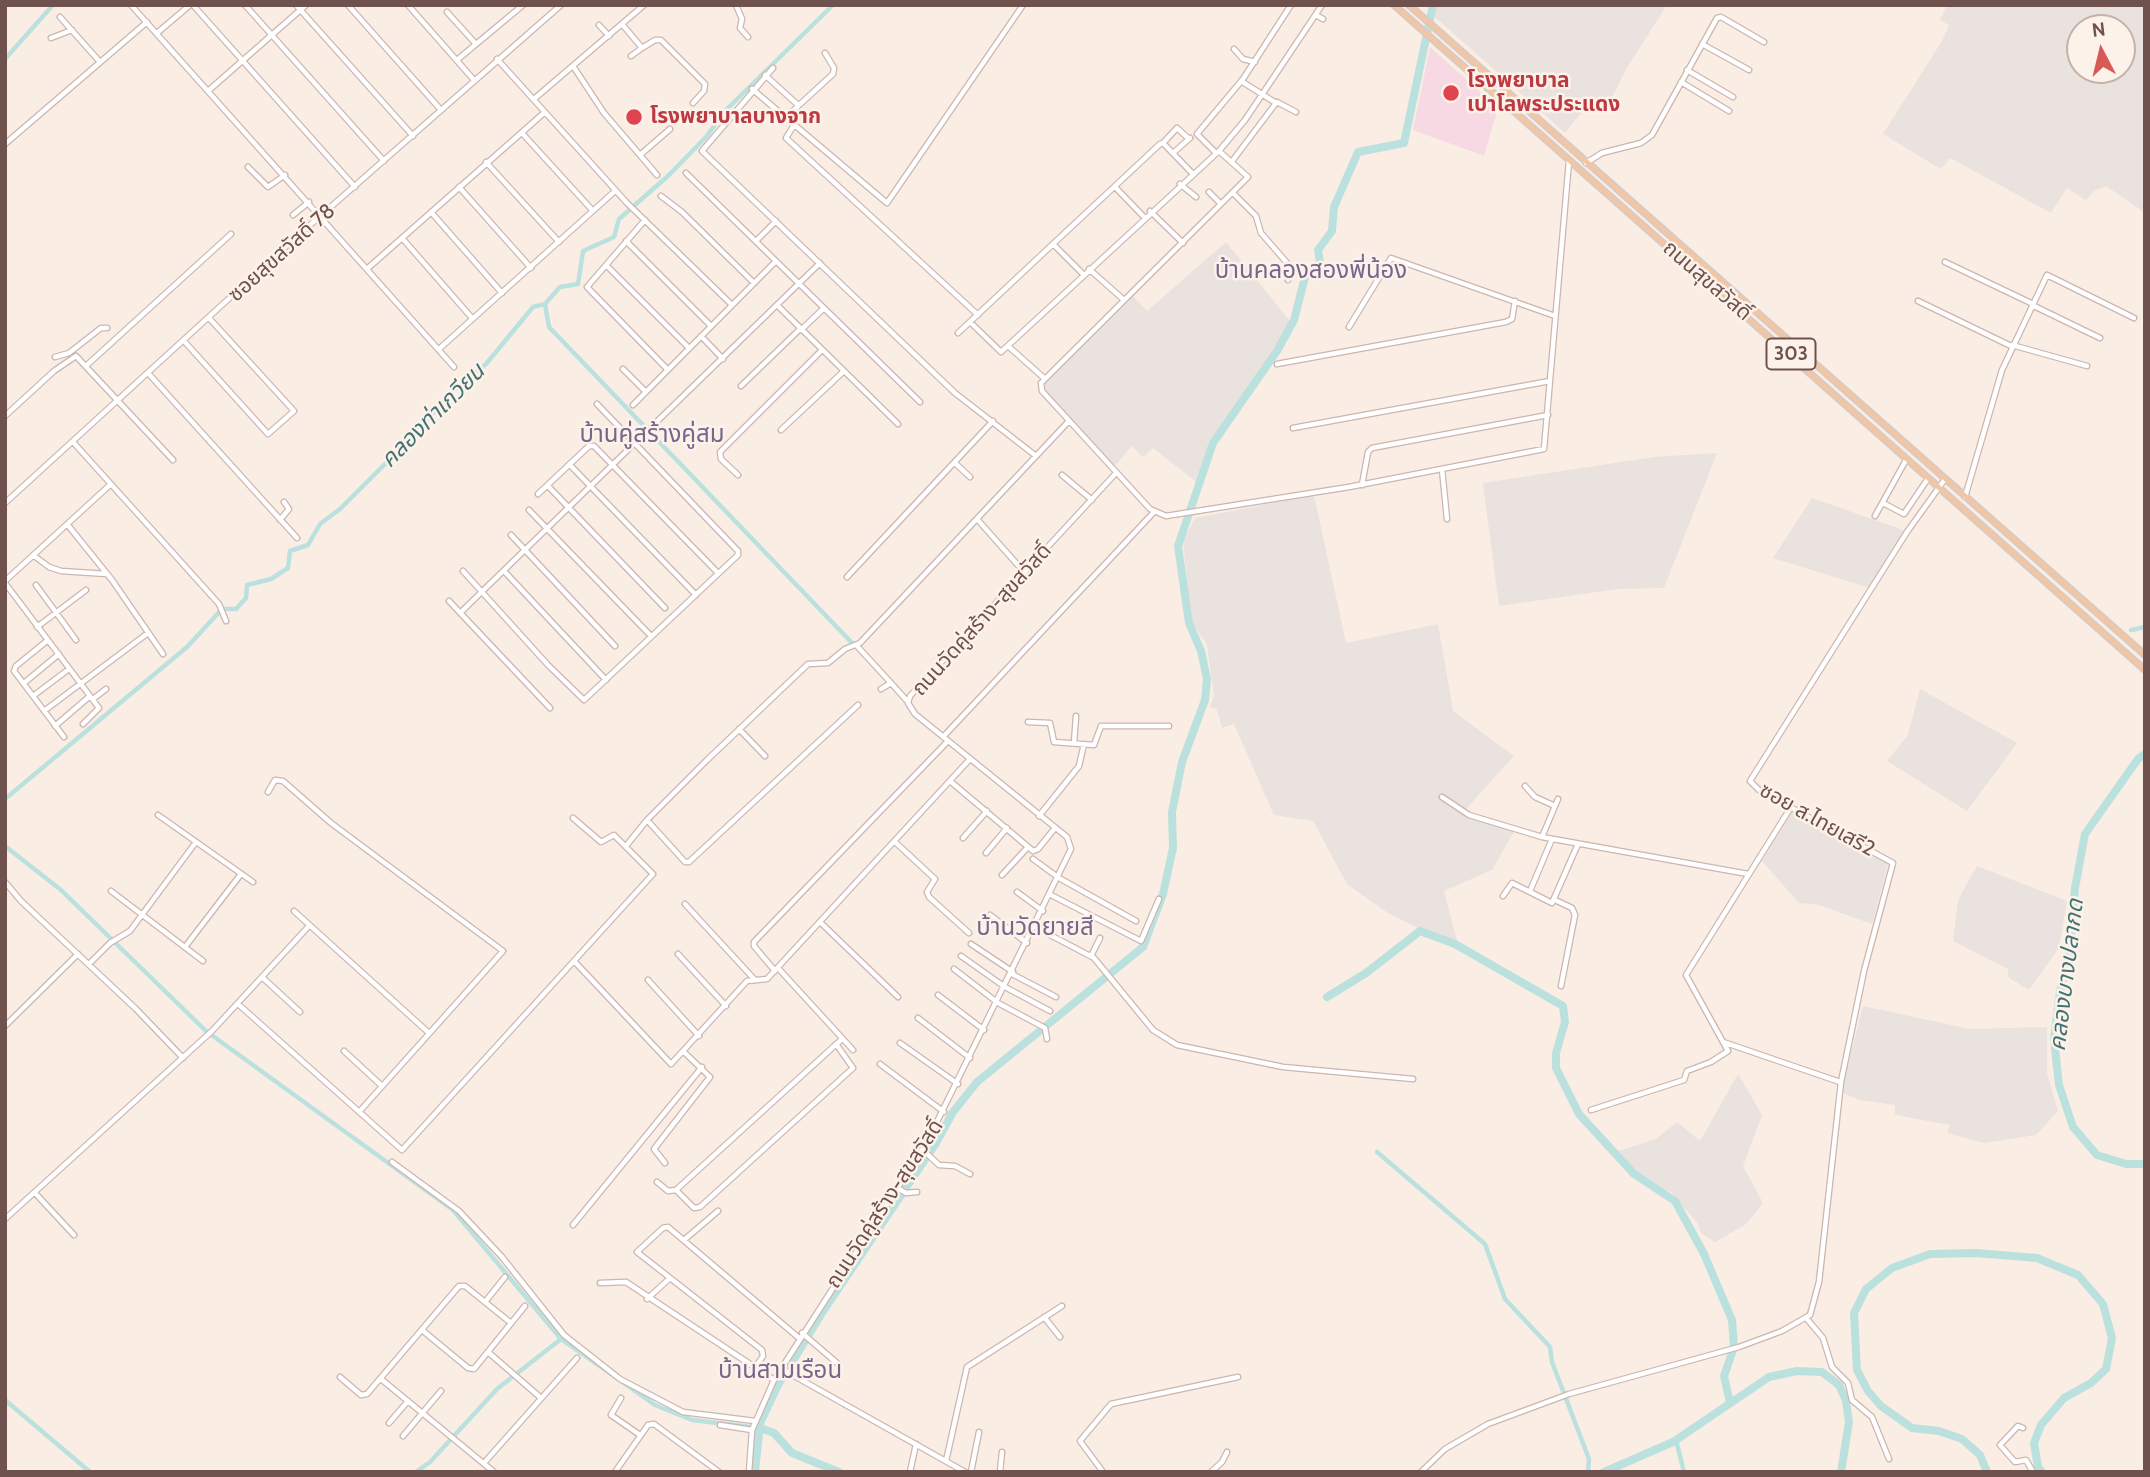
<!DOCTYPE html>
<html>
<head>
<meta charset="utf-8">
<style>
	body { margin:0 }
	#map { position:relative; width:2150px; height:1477px; overflow:hidden; background:#faede4; font-family:Cabin,sans-serif }
	canvas { display:block }
	.frame { position:absolute; inset:0; border:7px solid #6f524d; pointer-events:none }
	.north { position:absolute; left:2066px; top:14px; width:70px; height:70px; box-sizing:border-box; background:#fdf2ea; border:2px solid #c4b2ab; border-radius:50%; rotate:353deg; font-size:19px; font-weight:700; line-height:28px; text-align:center; color:#6f524d }
	.north::after { content:''; display:block; margin:auto; width:24px; height:32px; background:#d75a56; clip-path:polygon(50% 0,100% 100%,50% 72%,0 100%) }
</style>
</head>
<body>
<div id="map">
<canvas width="2150" height="1477"></canvas>
<div class="frame"></div>
<div class="north">N</div>
</div>
<script>
const c = document.querySelector('canvas').getContext('2d');
c.lineJoin = 'round';
function fillPath(path, color) {
  c.fillStyle = color;
  c.fill(path, 'evenodd');
}
function toPath(rows) {
  const path = new Path2D();
  for (const r of rows) {
    path.moveTo(r[0], r[1]);
    for (let i = 2; i < r.length; i += 2) path.lineTo(r[i], r[i + 1]);
  }
  return path;
}
function stroke(path, color, width, dash) {
  c.strokeStyle = color;
  c.lineWidth = width;
  c.lineCap = dash ? 'butt' : 'round';
  c.setLineDash(dash || []);
  c.stroke(path);
}
function write(font, color, halo, rows, align = 'center') {
  c.font = font + ' Cabin,"Noto Sans Thai",sans-serif';
  c.lineWidth = 5;
  c.setLineDash([]);
  c.textBaseline = 'middle';
  c.strokeStyle = halo;
  c.fillStyle = color;
  for (const [text, x, y, turn = 0] of rows) {
    c.save();
    c.translate(x, y);
    c.rotate((+turn || 0) * Math.PI / 180);
    c.textAlign = isNaN(turn) ? turn : align;
    if (halo) c.strokeText(text, 0, 0);
    c.fillText(text, 0, 0);
    c.restore();
  }
}
fillPath(toPath([
	[1436,5,1667,5,1626,69,1605,112,1590,102,1565,133,1434,16],
	[1947,5,2145,5,2144,212,2106,186,2094,191,2086,200,2067,188,2051,213,1950,158,1941,169,1883,134,1942,41,1949,25,1940,20],
	[2080,28,2122,28,2122,70,2080,70],
	[1226,242,1289,320,1283,335,1221,429,1199,484,1153,448,1143,457,1132,446,1114,467,1042,389,1045,382,1132,295,1147,311],
	[1717,453,1664,588,1618,589,1499,606,1483,483,1654,457],
	[1314,495,1346,643,1438,624,1453,711,1514,756,1465,810,1516,828,1492,870,1444,891,1459,948,1388,913,1347,884,1313,821,1274,815,1234,724,1222,728,1217,709,1210,707,1214,696,1207,645,1191,621,1183,541,1195,518],
	[1812,498,1906,531,1870,588,1773,558],
	[1920,689,2017,743,1967,811,1887,761,1908,735],
	[1793,810,1889,860,1872,924,1816,904,1799,903,1762,861],
	[1977,866,2067,901,2059,948,2029,990,2008,977,2008,969,1953,941,1958,900],
	[1863,1006,1970,1029,2047,1027,2047,1073,2058,1111,2036,1135,1984,1143,1947,1133,1950,1125,1906,1117,1895,1114,1895,1105,1860,1100,1841,1092],
	[1738,1074,1762,1115,1743,1166,1763,1203,1746,1224,1715,1242,1701,1233,1698,1224,1671,1192,1644,1179,1615,1152,1656,1139,1677,1122,1700,1141]
]), '#eae2de');
fillPath(toPath([
	[1430,47,1498,108,1484,156,1413,130]
]), '#f6d9e2');
stroke(toPath([
	[5,59,53,5],
	[545,304,549,327,854,645],
	[2131,630,2145,627],
	[5,799,187,647,222,609,236,609,246,598,247,585,271,579,288,568,290,551,308,545,320,524,340,509,397,452,455,389,486,364,533,307,545,304,560,287,578,284,583,251,614,237,619,219,669,175,706,137,726,110,833,5],
	[5,846,61,890,206,1031,453,1210,561,1339,611,1374],
	[1377,1152,1485,1244,1505,1299,1550,1347,1552,1362,1589,1459,1588,1472],
	[621,1381,655,1405,692,1420,760,1428],
	[5,1400,90,1472],
	[1676,1440,1684,1472],
	[416,1472,430,1462,497,1389,561,1339]
]), '#bbe1df', 4.5);
stroke(toPath([
	[2145,754,2138,759,2085,834,2075,888,2070,950,2060,992,2054,1039,2059,1085,2073,1127,2097,1155,2126,1164,2145,1164],
	[1327,997,1366,973,1420,931,1455,944,1563,1006,1565,1022,1556,1053,1556,1068,1579,1114,1634,1174,1675,1201,1704,1254,1732,1320,1734,1347,1724,1376,1730,1403],
	[760,1428,774,1433,792,1453,839,1472],
	[755,1472,760,1423,777,1387,822,1313,936,1143,953,1112,977,1082,1143,947,1163,894,1173,848,1172,812,1182,762,1205,700,1207,679,1201,651,1189,623,1178,546,1213,443,1277,351,1294,320,1305,277,1321,269,1318,250,1332,231,1334,207,1358,152,1404,143,1433,5],
	[1604,1472,1673,1442,1769,1377,1797,1371,1822,1372,1839,1385,1846,1401,1849,1422,1841,1472],
	[1987,1472,1980,1455,1962,1439,1939,1431,1912,1428,1881,1406,1868,1391,1857,1370,1854,1313,1866,1289,1892,1268,1930,1254,1976,1253,2037,1258,2078,1275,2103,1304,2112,1338,2106,1369,2091,1383,2064,1398,2041,1425,2034,1443,2038,1467,2042,1472]
]), '#bbe1df', 8);
const minor = toPath([
	[131,5,454,367],
	[193,5,355,187],
	[245,5,384,161],
	[296,5,413,136],
	[348,5,441,110],
	[408,5,474,80],
	[736,5,742,19,740,28,748,37],
	[447,12,475,43],
	[1316,15,1323,19],
	[60,17,100,62],
	[622,24,642,48,655,40,661,40,705,84,704,91,693,103],
	[599,25,609,36],
	[157,33,190,5],
	[51,38,72,30],
	[1702,44,1749,70],
	[1234,49,1243,59,1255,62],
	[631,56,642,48],
	[497,59,627,203,732,305],
	[457,60,523,5],
	[573,66,604,113,657,175],
	[773,68,702,151,955,393,1036,456],
	[1687,70,1733,97],
	[765,75,798,105],
	[1681,82,1729,111],
	[752,89,887,203,1023,5],
	[208,91,306,5],
	[534,99,644,5],
	[1277,102,1296,112],
	[785,118,833,74,834,68,825,53],
	[794,125,786,138,978,315],
	[522,133,593,211],
	[1163,143,1177,128,1188,138],
	[5,144,147,22],
	[1219,151,1248,177,1041,383,1042,391,1150,509,1166,516,1349,487,1544,449,1569,161],
	[1215,152,1197,134,1243,79,1291,5],
	[1173,153,1190,138],
	[640,155,670,129],
	[1233,160,1276,103,1241,81],
	[486,162,559,242],
	[1586,163,1602,153,1641,143,1652,135,1717,18,1721,17,1764,42],
	[248,167,268,187,285,175],
	[686,173,920,402],
	[1180,184,1196,197],
	[459,187,531,268],
	[1115,187,1144,217],
	[1209,192,1221,204],
	[1233,193,1256,216,1261,233,1288,264,1291,271,1288,280],
	[661,196,682,212,754,283],
	[1150,211,1183,243],
	[431,212,502,293],
	[293,215,309,202],
	[645,220,587,287,668,370],
	[402,238,472,318],
	[626,241,711,326],
	[756,241,776,221],
	[1945,262,2033,304],
	[606,265,689,348],
	[368,268,545,112],
	[1089,269,1124,300],
	[1083,274,1053,244,1160,144,1163,143,1192,173],
	[1918,301,2011,346],
	[777,305,898,424],
	[2032,305,2100,338],
	[970,322,1001,352,1219,151,1245,120,1322,5],
	[1349,327,1391,258,1555,316],
	[801,330,824,308],
	[958,333,1053,244],
	[701,336,723,359],
	[184,341,268,434,294,411,209,318],
	[2012,345,2087,366],
	[1008,346,1044,378],
	[439,349,615,191],
	[55,357,69,353,101,328,107,328],
	[1277,364,1506,322,1512,319,1515,301],
	[87,365,231,234],
	[623,369,646,392],
	[148,373,297,538],
	[741,386,800,329],
	[633,405,776,261],
	[5,416,54,371,76,356,173,460],
	[1293,428,1550,381],
	[781,430,844,371],
	[73,442,219,604,226,621],
	[955,463,970,477],
	[570,465,696,595],
	[1442,469,1447,519],
	[738,475,721,459,720,452,822,350],
	[1062,475,1092,500],
	[1362,485,1368,452,1372,448,1548,415],
	[548,486,665,608],
	[538,494,589,446,594,446,718,573],
	[1965,497,2002,370,2047,275,2134,318],
	[5,503,293,240,561,5],
	[1883,503,1904,514,1927,480],
	[529,510,651,636],
	[1875,516,1906,460],
	[977,519,1024,572],
	[280,520,289,509,284,502],
	[67,524,112,580,163,654],
	[511,535,615,646],
	[33,555,49,567,61,571,107,574],
	[463,571,548,665,584,700,738,555,738,551,597,404],
	[504,571,606,680],
	[847,577,993,421],
	[5,581,111,484],
	[5,583,99,708,83,724],
	[36,585,76,640],
	[449,601,550,708],
	[460,613,820,263],
	[37,627,86,590],
	[48,640,16,666,14,671,64,737],
	[857,646,891,683],
	[24,683,59,654],
	[881,689,891,683,908,702],
	[33,696,69,669],
	[93,699,106,689],
	[44,711,148,633],
	[1028,722,1050,723,1054,742,1094,745,1101,726,1169,726],
	[55,726,90,696],
	[739,729,765,756],
	[943,737,1154,512],
	[1074,743,1076,716],
	[950,781,1033,851,1038,849,1055,828],
	[1525,786,1535,797,1555,806],
	[268,792,275,780,283,781,331,823,503,951,359,1112],
	[1442,797,1469,815,1542,837,1748,874],
	[158,815,253,882],
	[1039,816,1079,766,1084,744],
	[647,820,685,862,689,862,858,705],
	[1542,837,1558,799],
	[963,838,987,811],
	[895,842,935,879,927,892,929,897,969,933],
	[626,846,647,820,707,760,808,664,828,663,845,649,860,643,1069,421],
	[986,853,1007,828],
	[1033,859,1059,878,1136,921],
	[1002,875,1028,847],
	[5,882,21,901,136,1009,183,1058],
	[111,891,203,961],
	[1530,891,1552,839],
	[1017,892,1043,911],
	[1051,895,1141,941,1159,899],
	[1503,896,1512,883,1552,903,1578,844],
	[1555,900,1572,908,1575,915,1561,986],
	[685,904,755,980],
	[294,911,429,1033],
	[990,915,1027,943],
	[820,922,898,997],
	[1035,927,1094,958,1153,1030,1177,1045,1283,1067,1413,1079],
	[971,944,1013,972],
	[185,947,241,874],
	[678,954,726,1006],
	[961,956,1005,987,1050,1011],
	[1091,956,1100,938],
	[574,961,671,1064,747,981,767,979,970,759],
	[89,964,110,943,130,931,196,842],
	[778,968,853,1050],
	[954,969,998,1003,1045,1028,1047,1039],
	[775,971,754,946,754,942,948,741],
	[1012,974,1056,997],
	[263,978,300,1012],
	[648,980,699,1036],
	[938,995,984,1030],
	[238,1004,402,1150,653,874,614,835,601,842,573,818],
	[918,1018,970,1058],
	[5,1026,78,954],
	[1723,1042,1840,1082],
	[900,1043,958,1084],
	[344,1051,382,1086],
	[880,1064,944,1112],
	[1591,1110,1684,1080,1687,1071,1711,1062,1728,1051,1686,975,1791,807],
	[923,1150,939,1165,955,1166,970,1174],
	[392,1162,459,1211,502,1257,564,1335,620,1379,683,1412,755,1421],
	[665,1163,654,1149,710,1077,684,1052],
	[657,1182,668,1191,676,1190,694,1208,700,1207,853,1068,836,1044],
	[899,1189,906,1193,917,1192],
	[676,1190,842,1039],
	[35,1193,74,1235],
	[5,1219,212,1031,308,927],
	[573,1225,702,1067],
	[684,1240,718,1211],
	[600,1283,626,1282,774,1380],
	[647,1299,669,1279],
	[485,1302,505,1277],
	[1044,1317,1060,1337],
	[1807,1319,1823,1338,1832,1367,1848,1383,1852,1400,1872,1417,1889,1459],
	[422,1330,468,1368,474,1369,525,1306],
	[802,1333,837,1363],
	[488,1352,541,1398],
	[755,1368,763,1356,762,1350,637,1252,663,1228,668,1227,799,1338],
	[782,1369,965,1472],
	[340,1377,361,1395,367,1394,459,1286,465,1286,511,1323],
	[381,1379,494,1472],
	[621,1398,611,1415,640,1435],
	[389,1423,408,1401],
	[720,1425,752,1430],
	[2023,1428,2018,1426,2000,1445,2015,1462,2026,1460,2033,1472],
	[403,1436,441,1391],
	[946,1461,967,1367,1062,1306],
	[484,1463,577,1358],
	[615,1472,648,1425,654,1424,719,1472],
	[749,1472,752,1430,774,1380,927,1142,1071,849,1067,837,915,714,908,703,910,696,1116,473],
	[910,1472,916,1444],
	[971,1472,979,1432],
	[1000,1472,1002,1452],
	[1103,1472,1080,1441,1111,1404,1238,1377],
	[1211,1472,1222,1462,1227,1452],
	[1421,1472,1445,1449,1488,1424,1569,1394,1739,1347,1782,1331,1810,1315,1819,1282,1841,1082,1864,971,1893,863,1759,790,1750,781,1907,532,1945,479]
]);
const major = toPath([
	[1394,5,2145,670],
	[1409,5,2145,655]
]);
stroke(minor, '#ccb6af', 7);
stroke(major, '#d4cbca', 8);
stroke(minor, '#fff', 4.5);
stroke(major, '#f2c6a3', 5);
for (const [x, y, r, color] of [
	[1451,93,9,"#e0444e"],
	[634,117,9,"#e0444e"]
]) {
  const dot = new Path2D();
  dot.arc(x, y, r, 0, 2 * Math.PI);
  c.fillStyle = color;
  c.fill(dot);
  stroke(dot, '#fdf2ea', 2.5);
}
for (const [x, y, w] of [
	[1791,354,49]
]) {
  const box = new Path2D();
  box.roundRect(x - w / 2, y - 15.5, w, 31, 5);
  c.fillStyle = '#fdf2ea';
  c.fill(box);
  stroke(box, '#6f524d', 2);
}
write('bold 19px', '#6f524d', null, [
	["303",1791,354]
]);
write('bold 21px', '#be3a42', '#fdf2ea', [
	["โรงพยาบาล",1467,81],
	["เปาโลพระประแดง",1467,105],
	["โรงพยาบาลบางจาก",650,117]
], 'left');
write('21px', '#6f524d', '#fdf2ea', [
	["ซอยสุขสวัสดิ์ 78",282,253,-42],
	["ถนนสุขสวัสดิ์",1707,281,41],
	["ถนนวัดคู่สร้าง-สุขสวัสดิ์",982,620,-48],
	["ซอย ส.ไทยเสรี2",1817,820,29],
	["ถนนวัดคู่สร้าง-สุขสวัสดิ์",885,1204,-57]
]);
write('italic 23px', '#427372', '#fdf2ea', [
	["คลองท่าเกวียน",433,416,-45],
	["คลองบางปลากด",2067,975,-83]
]);
write('24px', '#77658c', '#fdf2ea', [
	["บ้านคลองสองพี่น้อง",1311,271],
	["บ้านคู่สร้างคู่สม",652,435],
	["บ้านวัดยายสี",1035,928],
	["บ้านสามเรือน",780,1371]
]);
</script>
</body>
</html>
